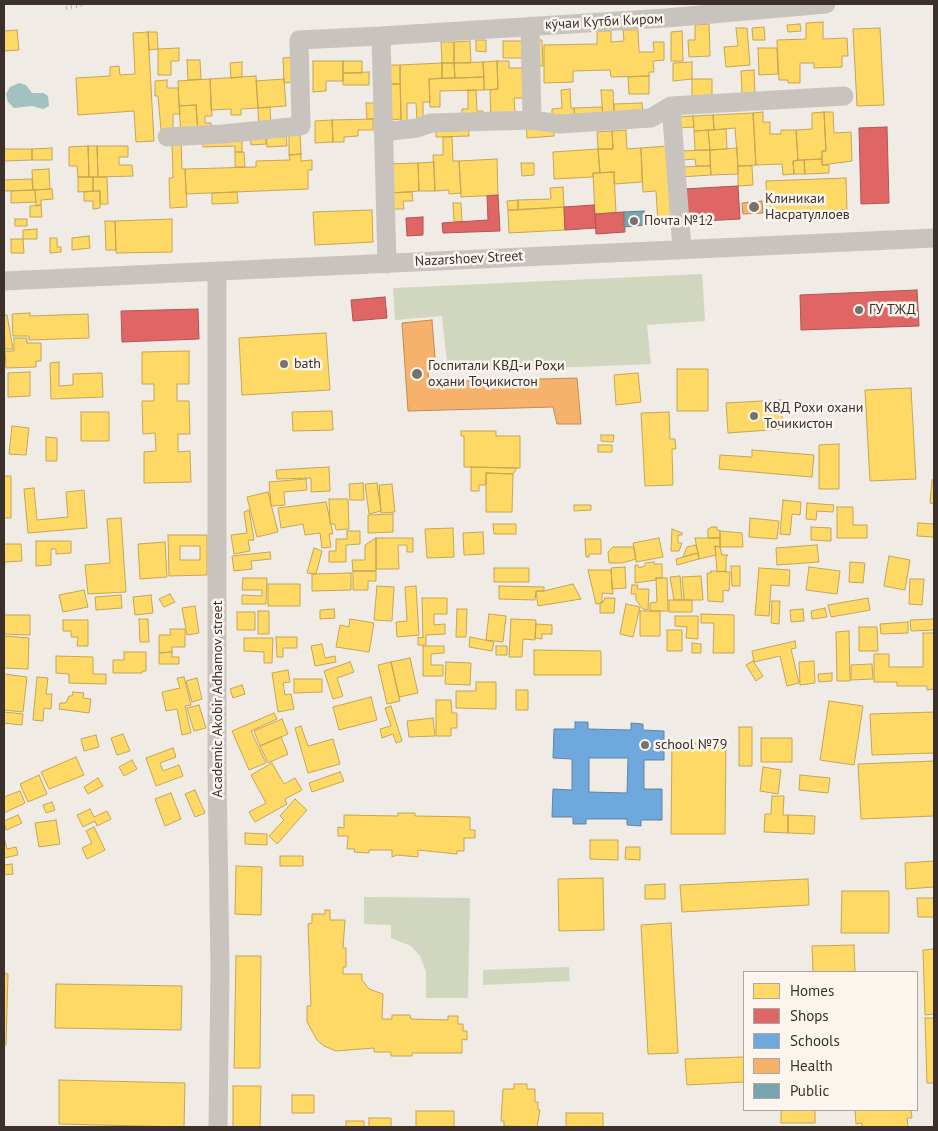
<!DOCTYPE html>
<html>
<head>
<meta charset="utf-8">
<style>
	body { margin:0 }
	#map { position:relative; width:938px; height:1131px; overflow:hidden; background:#f0ebe5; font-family:"PT Sans",sans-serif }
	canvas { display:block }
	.frame { position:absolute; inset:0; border:5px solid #3b302b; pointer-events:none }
	.legend { position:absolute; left:743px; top:971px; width:175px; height:140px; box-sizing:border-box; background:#fbf5ee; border:1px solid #aea6a0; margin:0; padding:6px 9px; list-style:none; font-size:15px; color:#3b302b }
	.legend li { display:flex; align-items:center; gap:10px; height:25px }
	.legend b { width:25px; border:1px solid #aea6a0 }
</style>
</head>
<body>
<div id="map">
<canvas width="938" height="1131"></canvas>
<div class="frame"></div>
<ul class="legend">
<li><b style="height:14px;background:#ffd966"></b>Homes</li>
<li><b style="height:14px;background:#e06666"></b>Shops</li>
<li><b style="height:14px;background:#6fa8dc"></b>Schools</li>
<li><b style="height:14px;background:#f6b26b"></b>Health</li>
<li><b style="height:14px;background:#76a5af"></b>Public</li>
</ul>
</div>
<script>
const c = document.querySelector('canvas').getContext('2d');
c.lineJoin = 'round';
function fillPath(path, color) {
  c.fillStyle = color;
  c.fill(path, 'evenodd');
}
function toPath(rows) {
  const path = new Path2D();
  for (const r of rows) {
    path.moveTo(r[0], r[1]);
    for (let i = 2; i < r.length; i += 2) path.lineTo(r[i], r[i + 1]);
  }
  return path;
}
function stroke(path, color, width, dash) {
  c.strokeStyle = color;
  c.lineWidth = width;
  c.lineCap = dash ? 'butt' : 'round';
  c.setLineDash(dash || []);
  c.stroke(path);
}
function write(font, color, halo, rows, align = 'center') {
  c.font = font + ' "PT Sans",sans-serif';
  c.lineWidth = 5;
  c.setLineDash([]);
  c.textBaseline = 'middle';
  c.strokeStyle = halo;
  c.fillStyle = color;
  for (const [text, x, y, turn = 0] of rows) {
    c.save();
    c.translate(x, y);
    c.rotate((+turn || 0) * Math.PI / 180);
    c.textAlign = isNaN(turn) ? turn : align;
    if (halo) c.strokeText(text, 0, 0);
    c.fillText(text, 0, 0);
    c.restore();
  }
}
fillPath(toPath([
	[702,274,705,321,647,325,651,364,448,372,442,316,395,320,393,288],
	[364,897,470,898,468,998,426,998,426,972,420,956,411,946,391,938,391,925,364,924],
	[569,967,570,981,483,985,483,970]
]), '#d1d6bf');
fillPath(toPath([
	[19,83,26,85,32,93,43,93,48,96,49,106,43,109,32,106,14,108,8,102,6,94,10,87]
]), '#a1c2c1');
const homes = toPath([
	[823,22,823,39,847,38,848,56,842,56,842,67,814,68,814,63,800,63,800,83,788,83,788,80,779,80,777,40,806,39,806,23,823,22],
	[709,24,710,56,689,57,688,40,695,40,695,25,709,24],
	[800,24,801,31,788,32,787,25,800,24],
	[764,27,765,40,753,40,752,28,764,27],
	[736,28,747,28,750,65,726,67,724,47,738,46,736,28],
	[880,28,884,105,857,106,853,29,880,28],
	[17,30,19,50,4,51,4,31,17,30],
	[623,30,638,30,639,52,654,52,653,42,664,42,664,60,653,61,654,72,649,72,649,76,611,77,610,70,573,71,573,82,544,83,544,45,597,44,597,31,611,31,611,42,624,41,623,30],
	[682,31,683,61,671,61,671,32,682,31],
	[148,32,157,32,158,49,149,50,148,32],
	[148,32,154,141,136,142,134,111,78,115,76,78,110,76,110,67,119,66,120,75,135,74,133,33,148,32],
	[476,40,486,40,486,52,476,51,476,40],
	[534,40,542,40,543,66,535,66,534,40],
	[470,41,471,63,454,63,454,42,470,41],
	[503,41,525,41,525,58,503,58,503,41],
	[441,42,454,42,454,63,442,63,441,42],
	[179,48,179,61,171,61,171,75,158,75,158,49,179,48],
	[758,48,777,48,778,74,759,75,758,48],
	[296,57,297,82,284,83,283,58,296,57],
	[187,60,200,60,201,79,188,80,187,60],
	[313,61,343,61,343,81,326,81,326,91,313,92,313,61],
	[343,61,362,61,362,73,343,73,343,61],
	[497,61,498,89,484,90,483,62,497,61],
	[497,61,509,61,509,68,525,68,526,98,514,98,515,112,491,118,490,90,498,89,497,61],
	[242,62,242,77,231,78,230,63,242,62],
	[483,62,484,77,455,78,454,63,483,62],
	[692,62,692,79,673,81,673,63,692,62],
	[442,63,442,78,429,79,430,102,423,102,423,121,417,121,416,103,407,103,407,124,401,124,400,65,442,63],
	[442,63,454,63,455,78,442,78,442,63],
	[387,65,400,65,400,84,387,84,387,65],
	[754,70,755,94,742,94,741,71,754,70],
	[369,72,369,85,343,85,343,73,369,72],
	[256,76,258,108,241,109,241,115,231,115,231,109,211,110,210,79,256,76],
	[649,76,649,94,629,94,628,77,649,76],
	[484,77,484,90,440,91,440,107,430,107,429,79,484,77],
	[210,79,212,116,205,116,205,123,211,123,212,133,198,133,196,105,179,106,178,81,210,79],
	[284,79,286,106,258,108,256,81,284,79],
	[692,79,712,79,712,95,692,96,692,79],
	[167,80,167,88,178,88,180,114,173,114,173,129,161,130,158,96,155,96,155,81,167,80],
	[387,84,400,84,401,119,388,120,387,84],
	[570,89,571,108,574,108,575,119,552,120,552,109,562,108,561,90,570,89],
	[468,90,476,90,477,111,483,111,483,119,462,120,462,109,468,109,468,90],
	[601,90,613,90,614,118,603,118,601,90],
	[366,103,379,103,380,118,367,119,366,103],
	[642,103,643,116,614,118,614,104,642,103],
	[196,105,198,133,181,134,179,106,196,105],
	[270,107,271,127,259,128,258,108,270,107],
	[602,107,603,118,575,119,574,108,602,107],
	[763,112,763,122,770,122,770,134,781,134,781,130,796,130,798,160,793,161,794,174,783,175,782,164,756,165,753,113,763,112],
	[824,112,826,151,822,151,822,159,798,160,796,130,812,129,812,113,824,112],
	[824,112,833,112,834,133,851,132,852,161,822,165,822,151,826,151,824,112],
	[753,113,756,165,738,166,735,128,714,130,713,115,753,113],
	[713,115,714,130,694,131,693,116,713,115],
	[693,116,694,127,678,128,677,117,693,116],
	[373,119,373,130,358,130,358,136,344,137,344,142,333,142,332,120,373,119],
	[332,120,333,142,315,143,315,121,332,120],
	[468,125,469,136,436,137,436,126,468,125],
	[554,125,554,136,527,138,526,126,554,125],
	[726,129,727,149,710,150,708,130,726,129],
	[626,130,627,149,641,148,642,182,614,184,614,172,600,173,598,149,613,149,612,131,626,130],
	[708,130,710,150,695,150,694,131,708,130],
	[612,131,613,149,598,149,597,132,612,131],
	[286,133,287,146,267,147,266,134,286,133],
	[289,133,300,133,301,154,289,155,289,133],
	[266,134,266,144,251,145,250,135,266,134],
	[242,137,242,152,235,152,235,146,203,147,203,139,242,137],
	[443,137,452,137,453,161,459,161,461,193,449,194,449,190,435,191,433,155,443,155,443,137],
	[172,141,181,141,182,169,185,169,187,207,170,208,169,178,173,178,172,141],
	[88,146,89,177,78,177,77,166,69,166,69,147,88,146],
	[88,146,97,146,98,177,89,177,88,146],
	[97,146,128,146,128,157,119,157,119,165,132,165,133,176,98,177,97,146],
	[668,146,675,222,658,223,656,191,643,192,641,148,668,146],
	[52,148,52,160,32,160,32,149,52,148],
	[737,148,738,174,711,175,710,150,737,148],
	[4,149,32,149,32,160,4,161,4,149],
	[598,149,600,173,593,173,593,177,554,179,553,152,598,149],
	[710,150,710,166,696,166,695,159,683,160,679,151,710,150],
	[235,152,244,152,245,167,235,167,235,152],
	[301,154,301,161,312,160,312,170,308,170,308,189,186,194,185,169,256,167,256,161,290,160,289,155,301,154],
	[497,159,498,195,461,197,459,161,497,159],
	[822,159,822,165,829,165,829,173,805,174,804,160,822,159],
	[804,160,805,174,794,174,793,161,804,160],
	[434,162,435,191,419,191,418,163,434,162],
	[418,163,419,191,390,193,389,164,418,163],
	[521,163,534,163,534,175,522,176,521,163],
	[710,166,711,175,680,177,680,167,710,166],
	[738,166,752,166,753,185,738,186,738,166],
	[49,169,50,189,33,190,32,170,49,169],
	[614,172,616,213,595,214,593,173,614,172],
	[78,177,93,177,93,191,78,192,78,177],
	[93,177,107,177,108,204,100,204,100,191,93,191,93,177],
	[846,178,847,210,767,212,766,181,846,178],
	[32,179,33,190,4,191,4,180,32,179],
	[563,187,564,207,518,210,518,200,551,199,550,188,563,187],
	[52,189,53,199,41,200,41,205,36,206,35,190,52,189],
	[35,190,36,202,11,203,11,191,35,190],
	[100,191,100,208,93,209,93,201,84,201,84,192,100,191],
	[237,192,238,203,212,204,212,193,237,192],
	[412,192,413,201,403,201,404,209,391,209,390,193,412,192],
	[518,200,518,210,508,210,507,201,518,200],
	[453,203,461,203,462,222,454,222,453,203],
	[41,205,42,217,30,217,30,206,41,205],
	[564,207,565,230,509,233,508,210,564,207],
	[372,210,373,242,315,245,313,212,372,210],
	[15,219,27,219,27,226,15,226,15,219],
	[172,219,172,252,116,253,115,221,172,219],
	[105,221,115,221,116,250,106,250,105,221],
	[37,229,37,239,23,239,23,230,37,229],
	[89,236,90,248,72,250,72,238,89,236],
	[50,238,57,238,57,247,61,247,61,252,50,253,50,238],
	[11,239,23,239,24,253,11,253,11,239],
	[30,313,30,316,88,314,89,338,29,340,29,336,13,336,12,314,30,313],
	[4,315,7,315,13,349,5,349,4,315],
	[326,333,330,390,242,395,239,338,326,333],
	[14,338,27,338,27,343,41,343,41,361,36,361,36,367,6,368,5,351,14,351,14,338],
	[189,351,189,384,177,384,177,401,189,401,190,434,178,434,178,452,190,451,191,482,144,483,144,452,156,451,155,433,143,434,142,401,154,401,154,384,142,384,142,352,189,351],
	[59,362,59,386,73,385,73,374,102,373,103,397,51,399,50,363,59,362],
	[677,369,708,369,708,411,677,411,677,369],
	[30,372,30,396,8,397,8,373,30,372],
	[638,373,641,402,616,405,614,375,638,373],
	[911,388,916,479,870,481,865,390,911,388],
	[781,400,783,429,728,433,726,403,781,400],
	[332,411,333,430,293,431,292,412,332,411],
	[81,412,109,412,109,441,81,441,81,412],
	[669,412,670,439,675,439,676,449,672,449,673,485,645,486,641,413,669,412],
	[12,426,29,428,26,455,9,454,12,426],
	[461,431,496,431,496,436,520,436,520,468,464,467,464,436,461,436,461,431],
	[601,435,614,435,613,442,601,441,601,435],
	[46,437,57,438,57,461,46,461,46,437],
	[839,444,839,489,819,489,819,445,839,444],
	[598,445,612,445,612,452,598,452,598,445],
	[752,450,814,455,812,477,719,469,720,455,752,457,752,450],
	[329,467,330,491,311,492,311,478,277,479,276,470,329,467],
	[471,467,517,468,513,474,486,473,486,485,479,485,479,491,471,491,471,467],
	[486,473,513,474,512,512,486,512,486,473],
	[4,476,11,476,11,518,4,518,4,476],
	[306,479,307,490,284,492,285,505,271,506,269,482,306,479],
	[932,480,934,480,934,504,930,503,932,480],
	[363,483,364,500,350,500,349,484,363,483],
	[377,483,381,511,369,514,365,484,377,483],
	[392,484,395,512,381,513,379,485,392,484],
	[34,488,37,520,68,517,66,492,84,490,87,528,28,533,24,489,34,488],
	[268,492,278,532,257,537,247,497,268,492],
	[329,499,348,499,349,529,336,530,335,524,330,524,329,499],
	[783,500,801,502,800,515,792,514,790,535,780,534,783,500],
	[326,502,333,534,329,534,331,547,322,548,320,533,305,535,303,524,281,528,278,508,326,502],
	[807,503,834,505,833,512,817,511,816,520,806,519,807,503],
	[574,505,591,505,591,510,574,511,574,505],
	[837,507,853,507,853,525,867,525,867,538,837,538,837,507],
	[249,510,254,540,248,540,250,551,234,554,231,535,247,533,244,512,249,510],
	[393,514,393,532,368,533,368,515,393,514],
	[121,518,126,592,88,594,85,565,110,563,107,519,121,518],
	[750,518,779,521,777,539,749,537,750,518],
	[918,523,934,524,934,537,917,536,918,523],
	[493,524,516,524,516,534,494,534,493,524],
	[712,527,717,527,717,530,720,531,720,538,708,538,708,529,712,527],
	[811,527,831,528,831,541,811,540,811,527],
	[453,528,454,557,427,558,425,529,453,528],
	[672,529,682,533,682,535,678,535,678,543,682,543,679,551,671,551,672,529],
	[347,531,360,531,360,544,346,545,346,562,329,562,329,551,336,551,336,539,347,539,347,531],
	[720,531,742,533,743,547,720,547,720,531],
	[483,532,484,554,464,555,463,533,483,532],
	[168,535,207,535,207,575,169,576,168,535],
	[180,546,200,546,200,560,180,560,180,546],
	[376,538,376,571,353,571,352,560,365,560,365,545,376,538],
	[376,538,413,538,413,552,407,552,407,545,398,545,399,569,376,569,376,538],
	[659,538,663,557,636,562,633,543,659,538],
	[695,538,720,538,720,547,715,546,716,555,699,559,695,538],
	[585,539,601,539,601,554,589,554,589,557,586,557,585,539],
	[36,541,71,541,71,553,56,554,56,549,51,549,51,565,36,566,36,541],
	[165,542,167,577,140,579,138,544,165,542],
	[4,544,21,544,22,561,5,562,4,577,4,544],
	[696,545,698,553,683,557,687,547,696,545],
	[817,545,819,562,777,565,776,548,817,545],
	[715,546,720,547,722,555,728,555,726,557,726,571,717,572,715,546],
	[613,547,634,547,636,559,622,563,609,563,608,552,613,547],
	[314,548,322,551,316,574,307,573,314,548],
	[270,552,271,559,251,561,252,569,234,571,232,556,270,552],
	[698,553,699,559,677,565,676,559,698,553],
	[889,556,910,560,905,590,884,586,889,556],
	[654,562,654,564,662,564,662,578,656,578,656,580,635,583,635,565,638,565,639,568,645,566,645,563,654,562],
	[850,562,865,563,863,583,849,582,850,562],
	[731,566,740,566,740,586,732,586,731,566],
	[625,567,626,588,612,589,611,568,625,567],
	[809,567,840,571,837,594,806,590,809,567],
	[494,568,529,568,529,582,494,582,494,568],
	[759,568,790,570,789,586,771,585,769,616,755,615,759,568],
	[588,570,611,570,613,594,602,593,602,603,596,604,588,570],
	[353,571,376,571,376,581,368,581,368,590,353,590,353,571],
	[711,571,730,572,729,591,723,590,723,602,708,601,707,573,711,573,711,571],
	[351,573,351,590,312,591,312,574,351,573],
	[680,576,682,600,674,600,670,577,680,576],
	[701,576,703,600,684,600,682,577,701,576],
	[243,578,267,578,266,604,242,604,242,595,262,596,262,590,242,590,243,578],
	[656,578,667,578,668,611,650,611,650,603,657,602,656,578],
	[910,579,924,579,922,605,909,604,910,579],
	[268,584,300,584,300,606,268,606,268,584],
	[573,584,581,599,538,606,536,591,544,591,573,584],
	[632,585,638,585,637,589,649,589,648,610,643,609,636,600,636,594,631,594,632,585],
	[377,586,394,587,392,621,374,620,377,586],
	[416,586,419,635,397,637,396,622,407,621,405,587,416,586],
	[499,586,544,587,544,591,536,591,535,600,499,599,499,586],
	[84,590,88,607,63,612,59,595,84,590],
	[170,594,175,602,164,607,159,599,170,594],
	[121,595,122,608,96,610,95,597,121,595],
	[151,595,153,613,135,615,133,597,151,595],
	[422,598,447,598,447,614,434,614,434,625,445,624,445,634,426,635,426,645,418,645,418,637,423,638,422,598],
	[605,598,615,598,614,613,600,613,600,603,604,601,605,598],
	[868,598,870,610,831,617,828,605,868,598],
	[669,600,692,600,692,612,669,612,669,600],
	[772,601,780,601,779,624,771,623,772,601],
	[626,604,640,607,633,637,620,634,626,604],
	[195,606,199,633,187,635,182,608,195,606],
	[825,608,827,617,812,619,811,611,825,608],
	[334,609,335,618,320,619,320,610,334,609],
	[457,609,467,609,466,637,456,637,457,609],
	[803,609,804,621,791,622,790,610,803,609],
	[258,611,269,611,269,634,258,634,258,611],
	[640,611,660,611,660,636,640,636,640,611],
	[237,612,255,612,255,630,237,630,237,612],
	[489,614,506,616,503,642,486,640,489,614],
	[701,614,734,615,734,653,713,653,714,623,701,623,701,614],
	[4,615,30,615,30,635,4,634,4,615],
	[675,616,698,616,698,639,686,638,687,627,675,626,675,616],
	[139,619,148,619,149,642,140,642,139,619],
	[350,619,374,623,369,652,336,647,340,625,349,627,350,619],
	[511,619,536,620,535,640,523,639,522,657,509,657,511,619],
	[934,619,934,630,911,631,910,620,934,619],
	[63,620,88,620,88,646,77,646,78,637,71,637,71,631,63,631,63,620],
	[908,622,908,633,881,634,880,624,908,622],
	[536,624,552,625,552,634,542,634,542,639,535,638,536,624],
	[859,627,877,627,878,651,859,651,859,627],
	[170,629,185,629,185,647,172,647,172,652,159,653,159,635,171,635,170,629],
	[667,630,682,630,682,651,667,651,667,630],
	[849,631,850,681,837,681,836,632,849,631],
	[923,633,934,633,934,689,927,690,927,686,897,686,897,682,874,682,874,654,889,654,889,667,923,667,923,633],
	[4,636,29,638,28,669,4,668,4,636],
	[276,637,297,637,297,648,283,648,283,657,277,657,276,637],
	[470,637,494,642,492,651,469,647,470,637],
	[244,638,273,638,272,663,264,663,264,652,244,651,244,638],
	[795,641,796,648,791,649,799,683,787,686,780,656,754,662,752,651,795,641],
	[692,643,701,644,701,653,692,653,692,643],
	[322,644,325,658,335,656,336,662,315,666,311,646,322,644],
	[423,646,444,646,444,653,431,654,431,665,443,665,443,676,423,676,423,646],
	[496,646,507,646,507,655,496,655,496,646],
	[534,650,601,651,601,675,534,675,534,650],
	[124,652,146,652,146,671,142,671,142,673,113,673,113,660,124,660,124,652],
	[172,652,172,657,179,657,179,664,159,664,159,653,172,652],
	[56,656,93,657,93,674,106,674,106,684,69,683,69,674,56,673,56,656],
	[410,658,418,693,399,697,391,662,410,658],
	[753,661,763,676,756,681,746,665,753,661],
	[814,661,815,683,800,685,799,662,814,661],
	[350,662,354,672,337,678,343,696,333,699,324,671,350,662],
	[391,662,400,701,387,704,378,665,391,662],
	[446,662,471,663,470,685,445,684,446,662],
	[872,664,873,679,851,680,851,665,872,664],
	[288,670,290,682,283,683,285,695,291,694,294,709,278,712,272,673,288,670],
	[832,673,832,681,819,682,818,674,832,673],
	[4,674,27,677,23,712,4,710,4,674],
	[37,677,48,678,46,694,52,694,51,709,44,708,43,721,33,720,37,677],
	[184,677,191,705,185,706,191,733,182,735,177,709,166,711,162,692,180,688,177,678,184,677],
	[197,678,202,699,192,702,186,681,197,678],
	[294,679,322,679,322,692,294,693,294,679],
	[476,682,496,682,496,709,456,708,456,691,476,691,476,682],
	[242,685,245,694,233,698,230,689,242,685],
	[516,690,528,690,528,710,516,710,516,690],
	[73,692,84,693,83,698,91,699,89,713,59,709,60,703,66,703,69,696,72,696,73,692],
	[371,697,377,720,339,730,333,707,371,697],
	[436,700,451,700,452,713,457,713,457,728,451,728,451,736,436,736,436,700],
	[829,701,863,706,854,765,820,760,829,701],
	[199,705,206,728,194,731,187,708,199,705],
	[391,706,402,741,396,743,393,734,382,738,380,729,391,726,385,708,391,706],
	[4,712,23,714,22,725,4,723,4,712],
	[934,712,934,753,872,755,870,714,934,712],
	[274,713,277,719,251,731,266,763,249,770,232,731,274,713],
	[433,718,435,736,409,737,407,721,433,718],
	[282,719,288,734,260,746,254,731,282,719],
	[301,726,308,746,333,739,340,764,308,773,295,728,301,726],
	[739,727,752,727,752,766,739,766,739,727],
	[123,734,130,751,117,755,111,738,123,734],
	[96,735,99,747,84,751,81,739,96,735],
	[281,737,288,754,268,763,260,746,281,737],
	[761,738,792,738,792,762,761,762,761,738],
	[672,743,726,743,725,834,671,834,672,743],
	[173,748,176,757,160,763,163,771,179,765,183,776,156,786,146,758,173,748],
	[76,757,84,775,49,789,41,772,76,757],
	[132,760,137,769,124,776,119,767,132,760],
	[934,761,934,816,861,819,858,764,934,761],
	[272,763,284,784,295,778,302,790,285,799,287,804,255,822,249,812,266,803,251,775,272,763],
	[763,767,781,770,778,794,760,791,763,767],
	[340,772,344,781,312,792,309,783,340,772],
	[39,775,47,794,28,802,20,784,39,775],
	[800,775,830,778,828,793,799,790,800,775],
	[98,778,103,786,88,794,84,787,98,778],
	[195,790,205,813,195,817,185,794,195,790],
	[20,791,25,803,4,813,4,797,20,791],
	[171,793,181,819,165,826,155,799,171,793],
	[772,796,784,796,783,815,788,815,788,833,764,832,765,814,771,814,772,796],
	[295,799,307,810,277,844,269,836,284,820,280,816,295,799],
	[52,802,55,810,46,813,43,805,52,802],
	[90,809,94,817,107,811,111,819,97,826,95,821,83,827,77,815,90,809],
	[398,813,415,813,415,816,470,817,470,830,475,830,475,838,464,838,464,851,457,851,457,854,418,850,418,857,397,855,392,857,392,850,369,850,369,853,354,852,355,849,347,849,348,836,338,836,338,827,344,828,344,815,398,816,398,813],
	[18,815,22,823,6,830,4,821,18,815],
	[788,815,815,816,814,834,788,833,788,815],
	[56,820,60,844,39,847,35,823,56,820],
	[94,827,105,850,87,859,82,848,92,843,86,831,94,827],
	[245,833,267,834,267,845,245,844,245,833],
	[4,837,7,849,16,847,18,855,4,858,4,837],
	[590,840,618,840,618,860,590,859,590,840],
	[626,847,640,847,640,860,625,859,626,847],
	[280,856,303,856,303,866,280,866,280,856],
	[934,861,934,887,906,889,905,863,934,861],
	[12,864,13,874,4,875,4,865,12,864],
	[236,866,262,867,261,915,235,914,236,866],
	[603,878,604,930,559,931,558,879,603,878],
	[808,879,809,905,682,912,680,885,808,879],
	[665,884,665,899,645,899,645,885,665,884],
	[842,891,889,891,889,933,841,933,842,891],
	[917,898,934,898,934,917,918,917,917,898],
	[325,910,330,910,330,920,345,920,343,948,346,948,346,967,343,967,343,974,362,974,362,980,369,989,383,994,382,1019,392,1019,392,1015,410,1015,411,1019,448,1020,448,1016,458,1016,458,1024,463,1024,463,1031,467,1031,467,1040,462,1039,462,1053,412,1053,412,1056,391,1056,391,1052,374,1052,374,1048,336,1051,324,1046,317,1040,307,1022,307,1006,311,1006,308,924,312,923,312,914,325,914,325,910],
	[671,923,678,1053,648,1054,641,925,671,923],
	[854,945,855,972,813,972,812,946,854,945],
	[934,949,934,1014,925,1015,923,950,934,949],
	[236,956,261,956,260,1068,234,1068,236,956],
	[4,973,8,974,6,1045,4,1045,4,973],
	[56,984,182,986,181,1030,55,1028,56,984],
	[925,1018,934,1018,934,1083,927,1083,925,1018],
	[744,1057,744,1082,687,1085,685,1059,744,1057],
	[59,1080,185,1083,184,1127,59,1124,59,1080],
	[514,1084,527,1084,527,1089,535,1089,535,1102,538,1102,538,1110,540,1110,537,1127,504,1126,504,1121,501,1121,503,1089,514,1089,514,1084],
	[233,1086,261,1086,260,1127,233,1127,233,1086],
	[292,1095,314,1095,314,1113,292,1113,292,1095],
	[781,1110,815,1110,815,1123,781,1123,781,1110],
	[855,1110,911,1110,912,1118,907,1118,908,1127,862,1127,862,1123,856,1124,855,1110],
	[416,1111,454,1111,454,1127,416,1127,416,1111],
	[566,1113,603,1113,603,1127,566,1127,566,1113],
	[369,1118,391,1118,391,1127,369,1127,369,1118],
	[346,1121,364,1121,364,1127,346,1127,346,1121]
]);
fillPath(homes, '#ffd966');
stroke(homes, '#c4a654', 1);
const shops = toPath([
	[887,127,889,203,861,204,859,128,887,127],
	[738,186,740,219,684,222,683,189,738,186],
	[498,195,500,231,443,233,442,223,488,220,487,196,498,195],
	[594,205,596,228,565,230,564,207,594,205],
	[624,212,625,232,596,234,595,214,624,212],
	[423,217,423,235,407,236,406,218,423,217],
	[917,290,919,326,801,330,800,295,917,290],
	[385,297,387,318,353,321,351,300,385,297],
	[198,309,199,339,122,342,121,311,198,309]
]);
fillPath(shops, '#e06666');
stroke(shops, '#ae5654', 1);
const schools = toPath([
	[575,722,588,722,588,729,631,730,631,723,643,724,643,730,664,731,664,760,644,760,644,789,662,789,662,820,641,820,641,826,627,825,627,819,586,819,586,824,573,824,573,817,552,817,553,789,572,790,572,759,553,758,554,729,575,729,575,722],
	[589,758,628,758,627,793,589,792,589,758]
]);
fillPath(schools, '#6fa8dc');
stroke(schools, '#5f84a7', 1);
const health = toPath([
	[762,201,763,213,743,214,742,203,762,201],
	[432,320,436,370,428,371,429,382,577,378,581,424,557,424,553,407,408,411,402,323,432,320]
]);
fillPath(health, '#f6b26b');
stroke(health, '#be8b58', 1);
const public = toPath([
	[644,211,645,225,624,227,624,212,644,211]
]);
fillPath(public, '#76a5af');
stroke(public, '#648287', 1);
stroke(toPath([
	[381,36,666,18,826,4],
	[532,120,560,124,651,118,671,106],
	[383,132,417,128,431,123,532,120,530,26],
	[167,137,223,134,301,126,299,40,381,36,387,264],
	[682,248,671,106,844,96],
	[217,271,217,770,220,970,218,1127],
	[4,281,934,238]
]), '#c9c3be', 19);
stroke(toPath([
	[66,8,85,4]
]), '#b1aca8', 4, [1, 4]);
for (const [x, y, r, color] of [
	[754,207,6,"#7a716c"],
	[634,221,5,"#7a716c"],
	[859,310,5,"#7a716c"],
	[284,364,5,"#7a716c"],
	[417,374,6,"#7a716c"],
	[754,416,5,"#7a716c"],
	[645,745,5,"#7a716c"]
]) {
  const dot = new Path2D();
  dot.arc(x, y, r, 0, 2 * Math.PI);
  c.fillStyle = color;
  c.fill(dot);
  stroke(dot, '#fbf5ee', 2);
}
write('14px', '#3b302b', '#fbf5ee', [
	["кӯчаи Кутби Киром",604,22,-3],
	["Nazarshoev Street",469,259,-3],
	["Academic Akobir Adhamov street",218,699,-90]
]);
write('14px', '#3b302b', '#fbf5ee', [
	["Клиникаи",765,199],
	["Насратуллоев",765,215],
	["Почта №12",644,221],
	["ГУ ТЖД",869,310],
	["bath",294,364],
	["Госпитали КВД-и Роҳи",428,366],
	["оҳани Тоҷикистон",428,382],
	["КВД Рохи охани",764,408],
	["Точикистон",764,424],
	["school №79",655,745]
], 'left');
</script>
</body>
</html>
